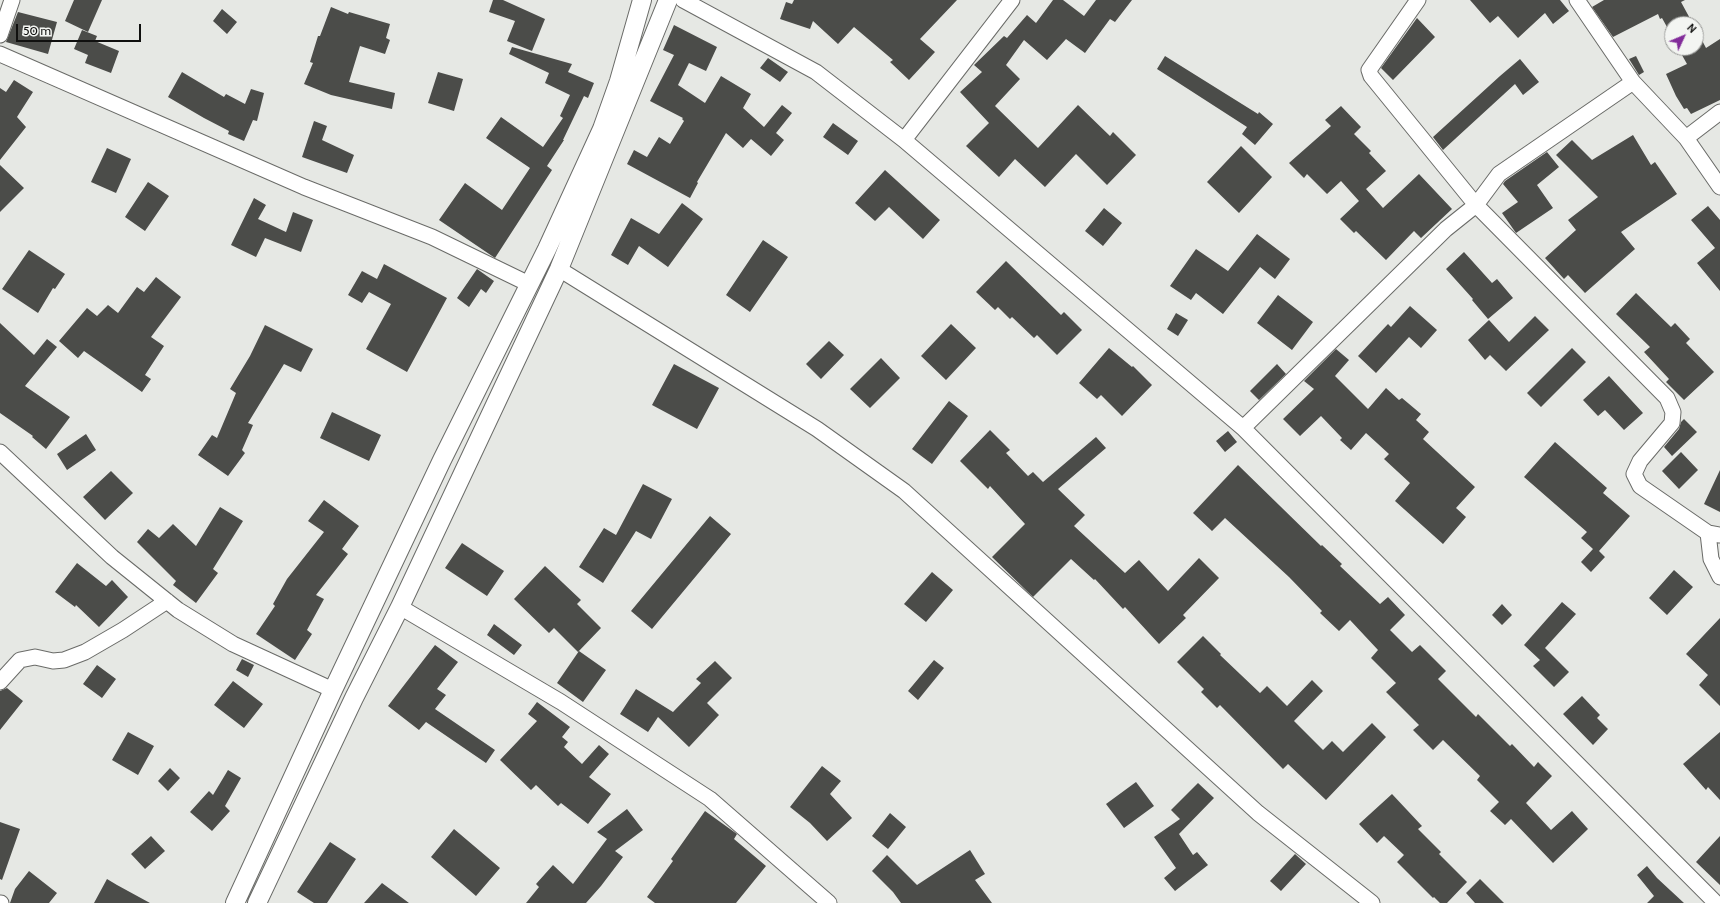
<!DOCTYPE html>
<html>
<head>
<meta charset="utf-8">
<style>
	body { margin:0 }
	#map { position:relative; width:1720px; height:903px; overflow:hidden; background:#e6e8e4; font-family:Cabin,sans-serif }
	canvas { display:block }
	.north { position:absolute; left:1664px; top:16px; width:40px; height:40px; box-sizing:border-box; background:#f3f5f2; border:1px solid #989997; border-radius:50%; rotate:46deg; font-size:11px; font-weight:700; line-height:16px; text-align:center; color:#10100f }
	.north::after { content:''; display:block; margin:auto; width:14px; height:18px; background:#822c9a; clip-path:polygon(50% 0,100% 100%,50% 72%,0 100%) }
	.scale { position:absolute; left:16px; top:24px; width:125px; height:18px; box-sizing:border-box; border:2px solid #10100f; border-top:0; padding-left:5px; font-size:12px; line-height:14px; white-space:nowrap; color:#10100f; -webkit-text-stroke:3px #f3f5f2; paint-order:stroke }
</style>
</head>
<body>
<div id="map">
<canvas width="1720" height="903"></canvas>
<div class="north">N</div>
<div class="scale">50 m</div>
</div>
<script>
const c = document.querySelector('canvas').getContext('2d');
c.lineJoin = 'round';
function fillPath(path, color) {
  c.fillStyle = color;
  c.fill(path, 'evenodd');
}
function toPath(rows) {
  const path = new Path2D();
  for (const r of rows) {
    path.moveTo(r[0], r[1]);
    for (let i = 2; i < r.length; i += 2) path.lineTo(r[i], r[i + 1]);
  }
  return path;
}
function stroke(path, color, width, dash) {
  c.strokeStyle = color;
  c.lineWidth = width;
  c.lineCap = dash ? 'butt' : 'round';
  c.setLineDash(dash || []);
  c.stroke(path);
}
fillPath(toPath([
	[74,0,102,0,88,32,65,21],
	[493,0,503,0,545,19,532,51,507,41,515,21,489,12],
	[794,0,957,0,920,39,935,52,909,80,890,62,893,60,854,27,838,44,813,21,810,29,780,19,786,2,792,4],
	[1053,0,1063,0,1084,16,1096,0,1132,0,1115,22,1110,19,1085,53,1066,39,1047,60,1024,40,1006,65,1020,79,995,106,1038,148,1078,105,1110,136,1113,132,1136,155,1107,185,1076,154,1045,187,1015,159,999,177,966,146,989,123,960,92,982,72,974,65,1004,36,1007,38,1027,15,1036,23],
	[1470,0,1560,0,1569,11,1553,24,1545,13,1518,38,1498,16,1490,23],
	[1604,0,1685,0,1681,2,1693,24,1672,24,1672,36,1662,18,1660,19,1658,14,1613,37,1592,7],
	[331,7,348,14,349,12,390,24,386,38,390,40,385,54,360,46,349,82,395,93,392,109,331,95,304,84,313,63,310,62,318,36,320,36],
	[222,9,237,22,227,34,213,21],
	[18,12,57,22,48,54,6,42],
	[1417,18,1435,37,1393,80,1381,68],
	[674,25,717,47,706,71,689,63,678,85,705,103,721,76,751,94,743,108,764,127,782,105,792,113,776,133,784,140,771,156,751,139,743,148,726,133,697,182,698,183,690,198,627,164,634,150,647,157,659,137,670,144,684,121,682,119,683,118,650,101,674,55,663,50],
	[1696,29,1706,48,1720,39,1720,100,1691,114,1687,108,1684,109,1676,96,1666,74,1687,64,1678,48,1696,48],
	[82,30,97,36,95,41,119,51,111,73,85,63,88,55,74,49],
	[512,47,572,64,568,72,594,83,588,98,584,96,563,140,564,140,547,166,552,170,495,258,439,220,465,183,502,210,530,168,486,138,501,117,543,147,563,118,560,116,570,95,545,83,549,73,509,54],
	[1165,56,1258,114,1259,112,1273,124,1255,145,1242,134,1247,127,1157,69],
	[1636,56,1644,72,1639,75,1629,59],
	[768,58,788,72,780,82,760,68],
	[1520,59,1539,82,1523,95,1515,84,1443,150,1433,137,1500,76],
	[182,72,224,97,226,94,245,104,251,89,264,93,257,121,253,120,244,141,228,134,229,131,204,118,168,97],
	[438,72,463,79,454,111,428,103],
	[14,80,33,92,17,117,26,127,0,160,0,88,6,92],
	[1341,106,1361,127,1354,134,1371,151,1369,153,1386,171,1366,189,1383,208,1419,174,1452,209,1421,238,1414,231,1386,260,1356,231,1354,233,1340,219,1359,201,1341,181,1327,194,1307,174,1304,178,1289,163,1331,126,1325,120],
	[314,121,327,126,322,140,354,155,347,173,302,157],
	[833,123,858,141,848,155,823,137],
	[1633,135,1651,165,1655,162,1677,194,1621,232,1635,249,1585,293,1568,275,1564,279,1545,258,1576,230,1568,220,1598,197,1556,155,1572,140,1592,160],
	[1241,146,1272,177,1239,213,1207,182],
	[107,148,131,159,116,193,91,182],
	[1547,152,1559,167,1537,185,1553,208,1516,233,1502,213,1518,202,1503,184,1505,181],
	[0,165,24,188,0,212],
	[885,170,940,220,923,239,889,207,875,221,855,203],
	[148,182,169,196,145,231,125,217],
	[254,198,266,205,258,219,286,232,293,212,313,220,301,252,265,238,256,257,231,245],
	[682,203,703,219,668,267,639,246,628,265,611,255,631,218,659,234],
	[1708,206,1720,220,1720,291,1697,263,1715,248,1691,220],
	[1104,208,1122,223,1103,246,1085,231],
	[1257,234,1290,259,1275,279,1260,267,1223,314,1196,293,1191,300,1170,286,1196,249,1228,271],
	[763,240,788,257,750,312,726,295],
	[29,250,65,274,55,289,53,288,38,313,2,289],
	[1464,252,1492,283,1497,279,1513,298,1488,319,1472,300,1473,299,1446,269],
	[1006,261,1061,315,1064,312,1082,330,1057,355,1037,335,1034,338,1012,317,1010,319,998,307,995,310,976,292],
	[384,264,447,298,407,372,366,349,391,304,369,292,362,303,348,295,362,271,377,279],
	[477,269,494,281,486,293,481,289,469,307,457,298],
	[156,277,181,297,151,337,164,346,145,375,151,379,142,392,84,351,78,358,59,341,87,308,97,316,108,305,118,313,137,287,144,292],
	[1636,293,1671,327,1675,323,1690,339,1686,343,1714,372,1684,400,1666,382,1669,379,1644,352,1650,347,1616,314],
	[1278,295,1313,322,1292,350,1257,323],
	[1410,306,1437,330,1421,348,1409,337,1376,373,1358,356,1388,324,1391,327],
	[1176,313,1188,320,1178,336,1167,329],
	[1535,316,1549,330,1506,371,1490,355,1485,360,1468,340,1489,320,1509,342],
	[0,323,34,355,47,339,57,347,25,386,70,417,46,449,32,437,33,436,0,413],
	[951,324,976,348,946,380,921,356],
	[265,325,313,349,301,372,284,364,248,423,253,425,242,450,245,453,228,476,198,455,212,435,217,438,236,393,230,389,250,356],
	[829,341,844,355,821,379,806,364],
	[1109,348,1132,367,1133,366,1152,385,1122,416,1101,395,1097,399,1079,383],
	[1572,348,1586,362,1541,407,1527,393],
	[1336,349,1349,360,1335,376,1368,409,1386,388,1399,400,1402,398,1421,414,1416,420,1429,432,1423,439,1475,487,1456,508,1466,517,1443,544,1395,501,1410,483,1384,459,1389,454,1366,433,1351,450,1340,440,1342,438,1321,416,1300,436,1283,419,1314,389,1304,381],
	[881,358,900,378,870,408,850,389],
	[674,364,719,388,697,429,652,405],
	[1277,364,1286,374,1259,400,1250,391],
	[1609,376,1643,413,1624,430,1605,410,1598,416,1583,400],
	[949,401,968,416,932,464,912,449],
	[332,412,381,435,369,461,320,438],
	[1684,419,1697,432,1672,456,1664,447,1679,429,1681,422],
	[990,430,1010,450,1006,453,1028,476,1033,472,1043,482,1096,437,1106,448,1058,489,1085,515,1074,526,1125,573,1139,560,1168,591,1199,558,1219,578,1183,615,1186,618,1159,644,1125,607,1123,609,1095,579,1094,580,1071,559,1033,597,992,557,1025,524,990,486,988,489,960,461],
	[1228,431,1237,442,1225,452,1216,441],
	[86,434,96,450,67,470,57,454],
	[1555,442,1607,488,1603,493,1630,516,1599,551,1605,557,1591,572,1581,562,1593,549,1581,538,1587,532,1524,477],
	[1681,452,1698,470,1679,489,1662,471],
	[1238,465,1321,546,1322,545,1342,564,1340,566,1380,604,1388,597,1405,615,1390,630,1412,652,1420,645,1446,671,1438,679,1476,717,1478,714,1510,746,1512,744,1534,767,1538,762,1552,776,1526,803,1551,830,1572,811,1588,829,1553,863,1511,819,1505,825,1490,811,1499,802,1477,780,1480,776,1443,740,1433,750,1413,730,1419,725,1386,692,1396,683,1371,658,1378,650,1350,620,1339,631,1320,613,1322,611,1289,577,1225,518,1212,531,1193,513],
	[1720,470,1720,512,1704,504],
	[111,471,133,493,105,520,83,497],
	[643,484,672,499,651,539,636,531,603,583,579,567,604,528,616,535],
	[324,500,359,526,342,549,348,554,316,595,324,599,307,630,312,634,295,660,256,634,275,606,273,604,287,579,324,532,308,521],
	[220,507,243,521,213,569,218,573,196,603,173,585,176,581,137,542,148,529,159,538,173,524,196,546],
	[710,516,731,534,652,629,631,611],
	[462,543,504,571,487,596,445,568],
	[77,563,106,586,112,580,128,597,99,627,76,605,75,607,55,592],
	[545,566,581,600,577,604,601,628,578,652,554,628,549,633,514,599],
	[1674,570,1693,587,1667,615,1649,598],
	[932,572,953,590,926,622,904,604],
	[1562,602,1576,614,1545,648,1569,672,1554,687,1533,666,1540,660,1524,645],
	[1502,604,1512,615,1502,625,1492,615],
	[1720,618,1720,706,1699,685,1708,675,1686,654],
	[494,624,522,645,514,655,487,635],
	[1203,636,1221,654,1220,655,1260,693,1267,686,1287,706,1312,680,1323,691,1294,721,1323,750,1332,741,1343,752,1372,723,1386,737,1326,800,1288,764,1283,769,1220,705,1217,708,1201,692,1204,689,1177,662],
	[435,645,458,662,437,689,446,695,435,709,495,750,486,763,426,722,419,730,388,706],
	[579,651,606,670,583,702,557,683],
	[242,659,254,665,248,677,236,670],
	[934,660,944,668,918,700,908,691],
	[715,661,732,678,707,703,719,715,689,747,658,717,648,732,620,714,636,689,673,712,701,683,696,679],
	[97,665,116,679,102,698,83,684],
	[233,681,263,704,244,728,214,705],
	[7,688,23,701,0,730,0,691],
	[1582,696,1600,715,1597,718,1608,729,1593,745,1563,714],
	[537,702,570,727,562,737,568,742,564,747,582,764,599,745,609,754,589,777,611,794,588,824,561,803,558,806,536,785,531,790,500,760,537,721,528,714],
	[128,732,154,746,138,775,112,760],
	[1720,732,1720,800,1708,787,1706,790,1683,764],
	[822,766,841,781,830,794,852,818,827,841,810,823,790,807],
	[170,768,180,778,168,791,158,781],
	[228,770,241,778,225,806,230,811,212,831,190,812,209,791,213,795],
	[1136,782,1154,806,1124,828,1106,804],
	[1198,783,1214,798,1179,834,1193,855,1197,852,1208,865,1175,891,1164,878,1176,868,1154,837,1180,819,1171,810],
	[1392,794,1422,826,1418,829,1441,852,1439,854,1467,882,1447,903,1440,903,1434,897,1433,898,1397,862,1404,855,1384,836,1377,843,1359,824],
	[627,809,643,830,615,851,623,857,601,886,586,903,526,903,539,887,536,884,553,865,573,884,607,839,597,832],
	[705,811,737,834,734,839,766,866,736,903,655,903,647,897,673,861,671,859],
	[890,813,906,827,888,849,872,836],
	[0,822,20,829,2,880,0,879],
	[454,829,500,868,476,896,431,857],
	[151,836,165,851,145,869,131,854],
	[1720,836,1720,885,1696,862],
	[330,842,356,859,327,903,314,903,297,892],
	[970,850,985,874,975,880,992,903,901,903,893,892,872,871,887,855,917,885],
	[1295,854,1306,864,1281,891,1270,881],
	[1647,866,1657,878,1684,903,1647,903,1654,896,1637,875],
	[29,871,57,893,49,903,10,903,15,889],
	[107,879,117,885,150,903,94,903],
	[1480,879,1504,903,1475,903,1466,893],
	[382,883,409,903,364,903]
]), '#4b4c49');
const minor = toPath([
	[683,0,816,72,904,140,1243,428,1716,903],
	[1577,0,1633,82,1686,138,1720,187],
	[0,35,12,0],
	[0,54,304,187,432,237,529,284],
	[1633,82,1499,174,1476,205,1667,398,1673,412,1672,423,1640,461,1634,474,1640,486,1708,533,1720,535],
	[1686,138,1720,112],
	[904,140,1012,0],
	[559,269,817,429,904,491,1258,813,1372,903],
	[1243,428,1446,229,1476,205,1371,76,1369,70,1418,0],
	[0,452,112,557,178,610,233,644,333,690],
	[1708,533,1711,559,1720,577],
	[400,607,561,702,710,799,829,903],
	[0,682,20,660,35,657,53,661,64,660,85,652,123,630,167,601],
	[0,903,1,903]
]);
const tertiary = toPath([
	[235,903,333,690,442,460,547,249,602,129,619,81,642,0],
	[257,903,354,698,400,607,559,269,668,0]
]);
stroke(minor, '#6a6b68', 17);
stroke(tertiary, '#6a6b68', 20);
stroke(minor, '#fff', 15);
stroke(tertiary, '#fff', 18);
</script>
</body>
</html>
